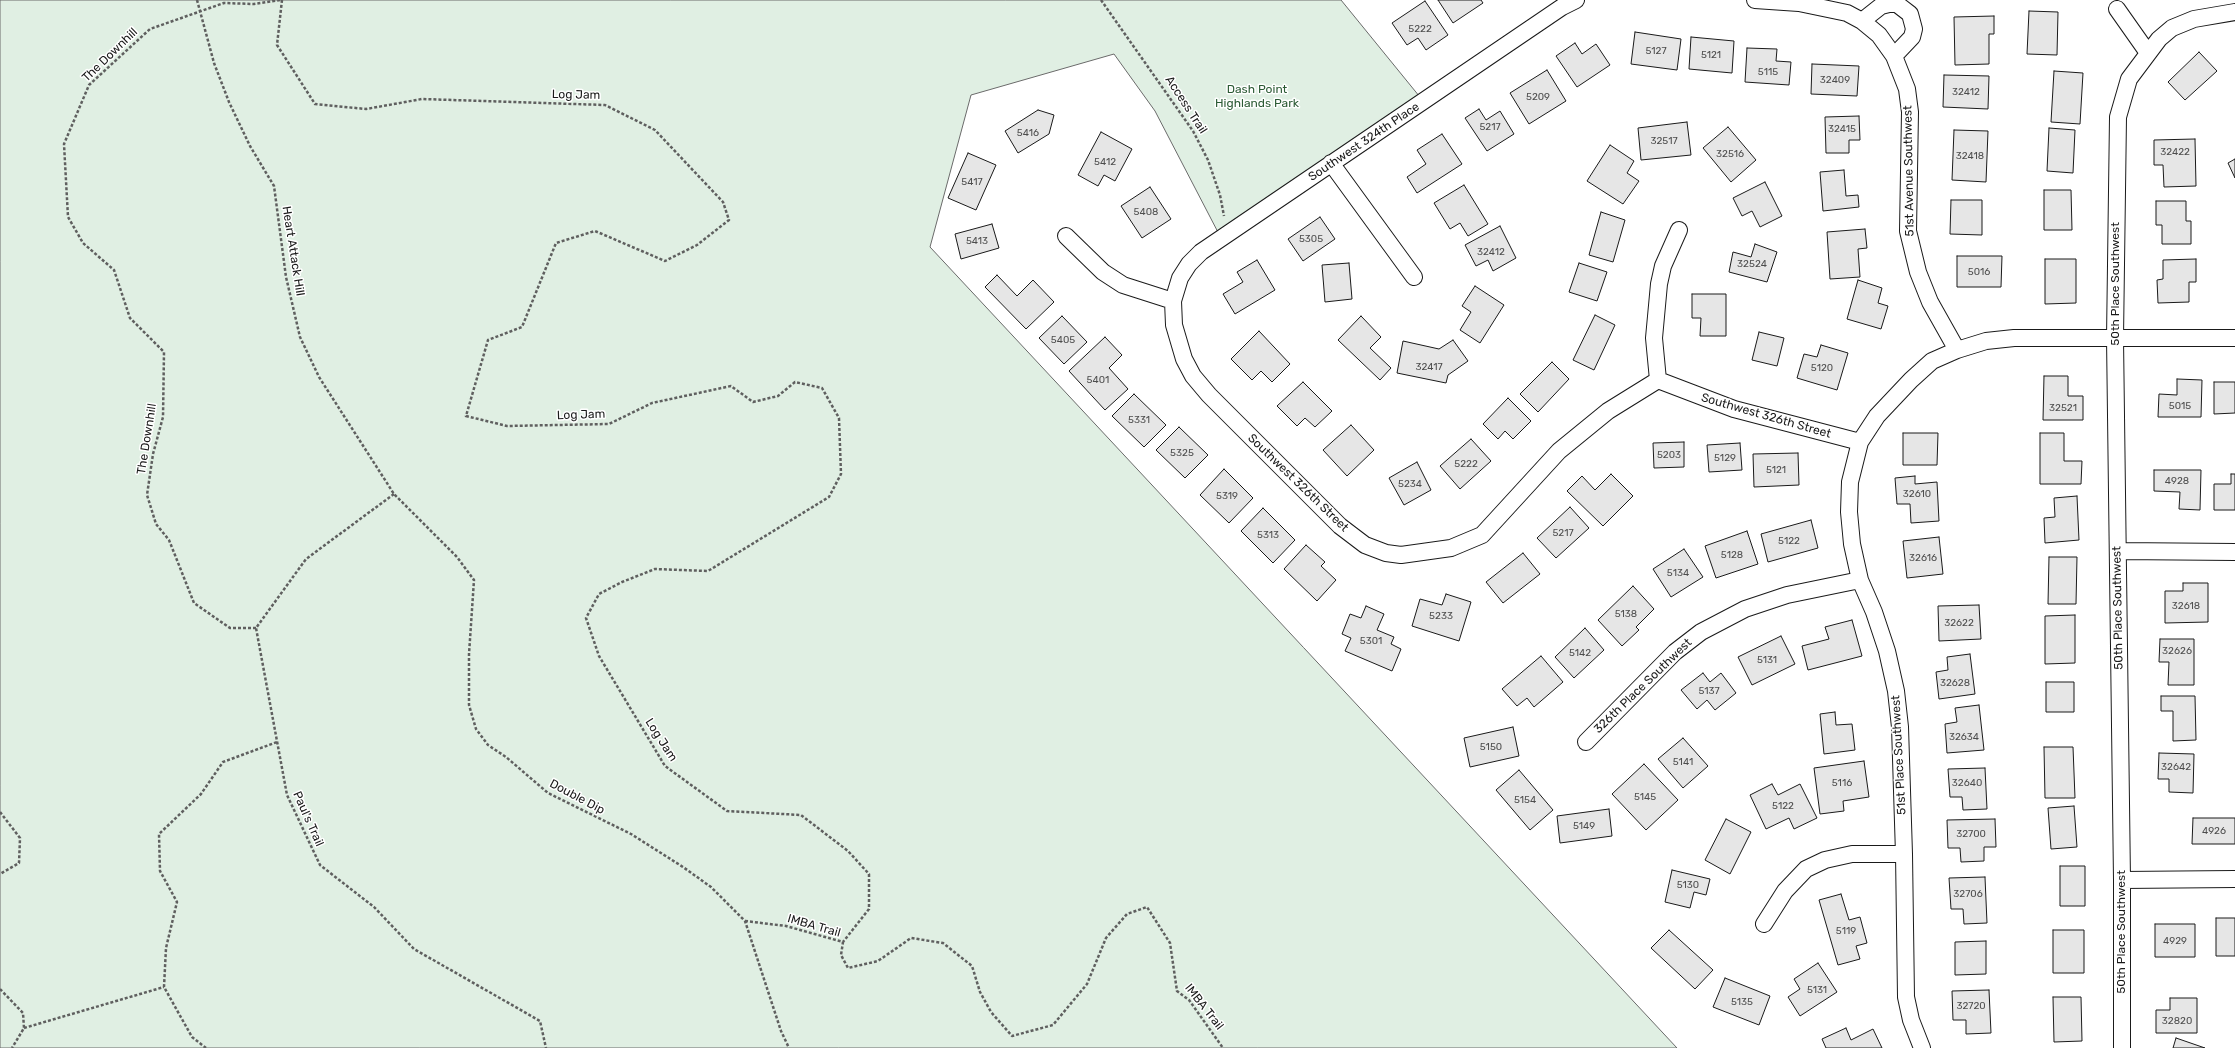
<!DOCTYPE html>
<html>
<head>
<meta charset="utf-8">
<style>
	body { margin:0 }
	canvas { display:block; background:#fff }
</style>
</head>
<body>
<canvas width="2235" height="1048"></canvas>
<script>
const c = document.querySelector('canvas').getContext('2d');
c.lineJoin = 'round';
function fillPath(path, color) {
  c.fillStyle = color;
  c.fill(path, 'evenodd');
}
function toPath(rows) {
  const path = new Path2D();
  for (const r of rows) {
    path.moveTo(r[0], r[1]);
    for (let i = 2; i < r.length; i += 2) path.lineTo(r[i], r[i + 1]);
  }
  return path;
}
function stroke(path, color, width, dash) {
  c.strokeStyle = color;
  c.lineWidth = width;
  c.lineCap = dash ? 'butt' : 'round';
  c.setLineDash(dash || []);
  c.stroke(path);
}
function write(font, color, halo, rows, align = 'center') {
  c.font = font + ' Rubik,sans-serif';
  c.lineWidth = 3;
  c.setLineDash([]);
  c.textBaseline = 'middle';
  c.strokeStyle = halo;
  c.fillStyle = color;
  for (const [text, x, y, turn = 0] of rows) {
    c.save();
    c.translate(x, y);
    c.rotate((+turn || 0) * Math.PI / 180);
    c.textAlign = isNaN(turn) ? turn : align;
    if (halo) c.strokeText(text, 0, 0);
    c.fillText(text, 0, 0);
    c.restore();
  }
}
const green = toPath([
	[0,0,1341,0,1424,102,1221,238,1155,111,1114,54,971,95,930,247,1677,1048,0,1048,0,0]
]);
fillPath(green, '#e0efe3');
stroke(green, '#6a6a6a', 1);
const building = toPath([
	[1438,0,1481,0,1483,3,1453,23,1438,0],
	[1425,1,1448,35,1426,50,1418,38,1407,45,1392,23,1425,1],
	[2029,11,2058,12,2057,55,2027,54,2029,11],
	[1994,16,1994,34,1989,34,1989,64,1955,65,1954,17,1994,16],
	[1635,32,1681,39,1677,70,1631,64,1635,32],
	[1691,37,1734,41,1732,73,1689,69,1691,37],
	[1575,43,1582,54,1596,44,1610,65,1577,87,1556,56,1575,43],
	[1747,48,1777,49,1776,61,1791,62,1789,85,1745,82,1747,48],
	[2199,52,2217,71,2185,100,2168,82,2199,52],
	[1812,64,1859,66,1857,96,1811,94,1812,64],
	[1547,70,1566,101,1529,124,1510,93,1547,70],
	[2054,71,2083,73,2080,124,2051,122,2054,71],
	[1944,75,1989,76,1988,109,1943,107,1944,75],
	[1479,109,1486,120,1500,111,1514,134,1487,151,1465,118,1479,109],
	[1038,110,1054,115,1049,134,1018,153,1005,131,1038,110],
	[1859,116,1860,140,1849,140,1849,153,1826,153,1825,117,1859,116],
	[1687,122,1691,155,1641,160,1638,128,1687,122],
	[1728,127,1756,160,1731,182,1703,148,1728,127],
	[2049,128,2075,130,2073,173,2047,171,2049,128],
	[1954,130,1988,131,1986,182,1952,180,1954,130],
	[1101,132,1132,149,1115,181,1104,175,1098,186,1078,175,1101,132],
	[1442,134,1462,164,1417,193,1407,177,1426,164,1417,150,1442,134],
	[2195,139,2196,186,2164,187,2163,165,2154,165,2154,140,2195,139],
	[1610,145,1634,161,1627,173,1639,181,1623,204,1587,181,1610,145],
	[968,153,996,165,976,210,948,198,968,153],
	[2235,159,2235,178,2228,163,2235,159],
	[1844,170,1846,196,1858,195,1859,207,1823,211,1820,172,1844,170],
	[1765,182,1782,216,1760,227,1752,211,1742,216,1733,198,1765,182],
	[1464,185,1488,224,1468,236,1460,223,1450,229,1434,203,1464,185],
	[1150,187,1171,219,1142,238,1121,206,1150,187],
	[2044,190,2071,190,2072,230,2044,230,2044,190],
	[1951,200,1982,200,1982,235,1950,234,1951,200],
	[2156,201,2186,201,2186,221,2191,221,2191,244,2162,244,2162,225,2156,225,2156,201],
	[1601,212,1625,220,1613,262,1589,255,1601,212],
	[1320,217,1335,239,1303,261,1288,239,1320,217],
	[992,224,999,248,961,259,955,234,992,224],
	[1500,226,1516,258,1493,271,1488,260,1476,266,1465,245,1500,226],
	[1865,229,1867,248,1858,249,1860,277,1830,279,1827,232,1865,229],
	[1755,244,1777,252,1767,282,1729,272,1733,252,1751,257,1755,244],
	[1957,256,2002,256,2001,287,1957,287,1957,256],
	[2045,259,2076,259,2076,303,2045,304,2045,259],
	[2196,259,2196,282,2189,282,2189,302,2158,303,2157,280,2163,279,2163,260,2196,259],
	[1257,260,1275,290,1235,314,1223,294,1243,282,1237,272,1257,260],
	[1349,263,1352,299,1325,302,1322,265,1349,263],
	[1579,263,1607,272,1597,301,1569,292,1579,263],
	[997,275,1017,296,1033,280,1054,302,1026,329,985,287,997,275],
	[1858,280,1882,288,1878,303,1888,306,1881,329,1847,319,1858,280],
	[1475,286,1504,305,1480,343,1460,330,1471,312,1462,306,1475,286],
	[1692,294,1726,294,1726,336,1700,336,1701,318,1692,318,1692,294],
	[1595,315,1615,325,1594,370,1573,360,1595,315],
	[1062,316,1087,342,1064,364,1039,338,1062,316],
	[1361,316,1381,337,1370,348,1391,368,1380,380,1338,340,1361,316],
	[1259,331,1290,364,1272,382,1261,371,1252,380,1231,359,1259,331],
	[1759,332,1784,338,1777,366,1752,360,1759,332],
	[1105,337,1122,355,1109,368,1128,389,1105,410,1069,371,1105,337],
	[1453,340,1468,361,1448,375,1446,383,1397,373,1403,341,1439,349,1453,340],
	[1821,345,1848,353,1837,390,1797,378,1804,354,1817,357,1821,345],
	[1552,362,1569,379,1538,412,1520,394,1552,362],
	[2044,376,2068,376,2068,396,2083,396,2083,420,2043,420,2044,376],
	[2177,379,2202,380,2201,417,2158,417,2159,394,2177,395,2177,379],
	[1303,382,1332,411,1315,427,1305,418,1297,426,1277,406,1303,382],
	[2214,382,2235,382,2235,413,2214,414,2214,382],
	[1134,394,1166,425,1144,447,1112,416,1134,394],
	[1508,398,1531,421,1513,439,1505,431,1498,439,1483,424,1508,398],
	[1351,425,1374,450,1347,476,1323,450,1351,425],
	[1179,427,1208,455,1185,478,1156,450,1179,427],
	[1903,433,1938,433,1937,465,1903,465,1903,433],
	[2040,433,2064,433,2064,461,2082,461,2081,484,2040,484,2040,433],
	[1471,439,1491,461,1460,489,1440,466,1471,439],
	[1684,442,1684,467,1654,468,1653,443,1684,442],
	[1740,443,1742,470,1709,472,1707,445,1740,443],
	[1798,453,1799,485,1754,487,1753,454,1798,453],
	[1417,462,1431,490,1404,505,1389,478,1417,462],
	[1224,469,1253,498,1229,523,1200,495,1224,469],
	[2154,470,2201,470,2200,510,2179,509,2180,492,2154,491,2154,470],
	[1611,474,1633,496,1603,526,1567,491,1582,476,1595,490,1611,474],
	[2231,474,2235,474,2235,510,2214,510,2214,484,2231,484,2231,474],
	[1915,476,1915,484,1937,482,1939,521,1911,523,1910,504,1897,504,1895,478,1915,476],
	[2077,496,2079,540,2045,543,2044,518,2055,517,2054,498,2077,496],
	[1570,507,1589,528,1556,558,1537,538,1570,507],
	[1263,508,1295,540,1273,563,1241,531,1263,508],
	[1811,520,1818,548,1768,562,1761,534,1811,520],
	[1747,531,1758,564,1716,578,1705,546,1747,531],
	[1939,537,1943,574,1907,578,1903,541,1939,537],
	[1306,545,1325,562,1321,566,1336,580,1317,601,1284,569,1306,545],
	[1684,549,1703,577,1671,597,1653,569,1684,549],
	[1523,553,1540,574,1503,603,1486,582,1523,553],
	[2049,557,2077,557,2076,604,2048,604,2049,557],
	[2183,583,2208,583,2208,622,2165,623,2165,591,2183,591,2183,583],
	[1633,586,1654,609,1636,627,1639,630,1622,646,1598,620,1633,586],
	[1446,594,1471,602,1459,641,1412,626,1420,599,1442,605,1446,594],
	[1979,605,1981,639,1939,641,1938,606,1979,605],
	[1366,606,1384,614,1377,630,1394,637,1391,644,1401,649,1392,671,1345,651,1351,638,1342,634,1350,614,1361,618,1366,606],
	[2075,615,2075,663,2045,664,2045,616,2075,615],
	[1852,620,1862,656,1808,670,1802,646,1829,639,1825,627,1852,620],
	[1585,628,1604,650,1574,678,1555,657,1585,628],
	[1781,636,1795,664,1752,685,1738,657,1781,636],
	[2160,639,2194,639,2194,685,2168,685,2169,662,2159,662,2160,639],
	[1970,654,1975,694,1939,699,1936,672,1948,670,1947,657,1970,654],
	[1541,656,1563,682,1534,707,1527,698,1517,706,1502,689,1541,656],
	[1703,673,1710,682,1721,673,1736,693,1715,710,1707,700,1697,709,1681,690,1703,673],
	[2046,682,2074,682,2074,712,2046,712,2046,682],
	[2161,696,2195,696,2196,740,2173,741,2173,711,2161,711,2161,696],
	[1979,705,1984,750,1947,753,1945,724,1957,722,1955,708,1979,705],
	[1835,712,1836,725,1852,724,1855,750,1824,754,1820,714,1835,712],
	[1513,727,1519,756,1470,767,1464,738,1513,727],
	[1683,738,1708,766,1683,788,1658,759,1683,738],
	[2044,747,2073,747,2075,798,2045,798,2044,747],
	[2159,753,2194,754,2193,793,2169,792,2169,779,2158,779,2159,753],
	[1864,761,1869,797,1843,801,1844,811,1820,814,1814,768,1864,761],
	[1644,764,1678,800,1646,830,1612,794,1644,764],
	[1985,768,1987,809,1963,810,1962,797,1950,797,1948,769,1985,768],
	[1519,770,1553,810,1530,830,1496,790,1519,770],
	[1772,784,1778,795,1800,784,1817,818,1794,829,1789,818,1766,829,1750,795,1772,784],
	[2074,806,2077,847,2051,849,2048,808,2074,806],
	[1609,809,1612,836,1560,843,1557,816,1609,809],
	[2193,818,2235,818,2235,844,2192,844,2193,818],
	[1726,819,1751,832,1730,874,1705,860,1726,819],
	[1995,819,1996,847,1984,847,1984,861,1961,862,1960,848,1948,848,1947,820,1995,819],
	[2060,866,2085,866,2085,906,2060,906,2060,866],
	[1672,870,1710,879,1706,895,1694,892,1690,908,1665,902,1672,870],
	[1985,877,1987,923,1964,924,1963,909,1951,909,1949,878,1985,877],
	[1841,894,1849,920,1860,917,1867,943,1856,946,1860,959,1838,965,1819,900,1841,894],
	[2216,918,2235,918,2235,956,2216,956,2216,918],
	[2155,924,2195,924,2195,957,2155,957,2155,924],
	[1669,930,1713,970,1695,989,1651,948,1669,930],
	[2053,930,2084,930,2084,973,2053,973,2053,930],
	[1986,941,1986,974,1955,975,1955,942,1986,941],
	[1818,963,1837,992,1800,1016,1788,997,1800,989,1794,979,1818,963],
	[1725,978,1770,996,1759,1025,1713,1007,1725,978],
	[1989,990,1991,1033,1966,1034,1966,1020,1953,1020,1952,991,1989,990],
	[2053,997,2081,997,2082,1041,2054,1042,2053,997],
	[2170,998,2197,998,2197,1033,2156,1033,2156,1010,2170,1010,2170,998],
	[1846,1028,1851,1040,1873,1029,1882,1048,1826,1048,1822,1039,1846,1028],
	[2176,1038,2205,1048,2173,1048,2176,1038]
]);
fillPath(building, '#e6e6e6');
stroke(building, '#1a1a1a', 1);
const street = toPath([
	[1576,0,1562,7,1201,252,1189,264,1180,278,1173,301,1174,325,1184,359,1193,376,1209,395,1340,526,1365,545,1386,553,1401,555,1451,548,1482,535,1559,451,1608,411,1658,380,1734,409,1860,442],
	[1755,0,1799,3,1847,13,1862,21,1879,35,1894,56,1907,89,1910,112,1908,231,1918,272,1930,302,1957,350],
	[2117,9,2148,53],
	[1862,21,1881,6,1889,4,1897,4,1910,14,1914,29,1912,37,1894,56],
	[1331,163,1414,277],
	[1066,236,1103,272,1123,285,1173,301],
	[1658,380,1654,338,1659,284,1663,266,1679,230],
	[2118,551,2235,552],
	[1586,742,1675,652,1701,632,1745,609,1787,595,1860,580],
	[2122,880,2235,879],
	[1764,924,1785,891,1806,869,1825,860,1852,854,1904,854],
	[1922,1048,1911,1020,1906,997,1904,854,1900,727,1896,691,1887,651,1874,612,1860,580,1852,544,1849,512,1850,482,1860,442,1877,416,1911,380,1932,361,1957,350,1986,341,2014,338,2235,338],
	[2122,1048,2122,880,2115,338,2118,117,2129,79,2159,39,2172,28,2194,19,2235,12]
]);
stroke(street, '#1a1a1a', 18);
stroke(toPath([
	[197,0,214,63,229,102,250,146,274,186,286,277,300,337,319,377,394,494,457,557,474,580,469,654,469,705,476,729,488,745,506,757,548,793,631,834,683,867,711,887,745,921,781,1031,789,1048],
	[282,0,277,45,315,104,366,109,422,99,605,105,655,130,723,202,729,220,697,245,665,261,595,231,556,243,522,327,488,340,466,416,507,426,609,424,652,403,731,386,753,402,778,396,795,382,822,388,839,418,841,474,829,497,708,571,655,569,622,582,599,594,586,618,599,656,665,766,727,811,801,815,848,851,869,874,869,909,843,942],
	[1101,0,1193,131,1208,160,1220,195,1224,216],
	[394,494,306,559,256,628,287,795,320,865,374,907,414,949,540,1021,546,1048],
	[256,628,230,628,194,603,169,540,156,524,147,495,153,454,163,417,164,352,130,318,114,270,83,243,68,217,64,144,89,85,150,29,224,3,254,4,281,0],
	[0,812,20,838,19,863,0,874],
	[745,921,786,926,843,942,841,955,848,968,878,961,911,938,943,943,972,966,980,992,991,1012,1012,1036,1053,1025,1087,984,1106,938,1127,914,1147,907,1170,943,1177,991,1189,1000,1223,1048],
	[0,989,23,1013,24,1028,12,1048],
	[24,1028,164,987],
	[206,1048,192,1037,164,987,166,948,177,902,160,871,159,834,201,794,223,762,277,742]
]), '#5f5f5f', 2.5, [3, 2]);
stroke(street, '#fff', 16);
write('10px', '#4d4d4d', null, [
	["5222",1420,29],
	["5127",1656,51],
	["5121",1711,55],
	["5115",1768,72],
	["32409",1835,80],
	["32412",1966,92],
	["5209",1538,97],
	["5217",1490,127],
	["32415",1842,129],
	["5416",1028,133],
	["32517",1664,141],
	["32422",2175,152],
	["32516",1730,154],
	["32418",1970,156],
	["5412",1105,162],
	["5417",972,182],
	["5408",1146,212],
	["5305",1311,239],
	["5413",977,241],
	["32412",1491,252],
	["32524",1752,264],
	["5016",1979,272],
	["5405",1063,340],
	["32417",1429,367],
	["5120",1822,368],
	["5401",1098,380],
	["5015",2180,406],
	["32521",2063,408],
	["5331",1139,420],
	["5325",1182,453],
	["5203",1669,455],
	["5129",1725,458],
	["5222",1466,464],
	["5121",1776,470],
	["4928",2177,481],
	["5234",1410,484],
	["32610",1917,494],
	["5319",1227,496],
	["5217",1563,533],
	["5313",1268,535],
	["5122",1789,541],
	["5128",1732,555],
	["32616",1923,558],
	["5134",1678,573],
	["32618",2186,606],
	["5138",1626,614],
	["5233",1441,616],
	["32622",1959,623],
	["5301",1371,641],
	["32626",2177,651],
	["5142",1580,653],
	["5131",1767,660],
	["32628",1955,683],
	["5137",1709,691],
	["32634",1964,737],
	["5150",1491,747],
	["5141",1683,762],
	["32642",2176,767],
	["5116",1842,783],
	["32640",1967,783],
	["5145",1645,797],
	["5154",1525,800],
	["5122",1783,806],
	["5149",1584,826],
	["4926",2214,831],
	["32700",1971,834],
	["5130",1688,885],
	["32706",1968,894],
	["5119",1846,931],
	["4929",2175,941],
	["5131",1817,990],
	["5135",1742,1002],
	["32720",1971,1006],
	["32820",2177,1021]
]);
write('12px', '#1a1a1a', '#fff', [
	["The Downhill",110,55,-44],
	["Log Jam",576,95,1],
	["Access Trail",1186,105,57],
	["Southwest 324th Place",1364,142,-34],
	["51st Avenue Southwest",1909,171,-91],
	["Heart Attack Hill",293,251,81],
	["50th Place Southwest",2116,284,-90],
	["Log Jam",581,415,-2],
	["Southwest 326th Street",1766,416,16],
	["The Downhill",147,439,-81],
	["Southwest 326th Street",1298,483,44],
	["50th Place Southwest",2118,608,-91],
	["326th Place Southwest",1643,686,-44],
	["Log Jam",661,740,57],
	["51st Place Southwest",1899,755,-93],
	["Double Dip",577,797,28],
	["Paul's Trail",308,819,66],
	["IMBA Trail",814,926,16],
	["50th Place Southwest",2122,932,-90],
	["IMBA Trail",1204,1007,52]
]);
write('12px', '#2b5a34', '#fff', [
	["Dash Point",1257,90],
	["Highlands Park",1257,104]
]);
</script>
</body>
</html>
